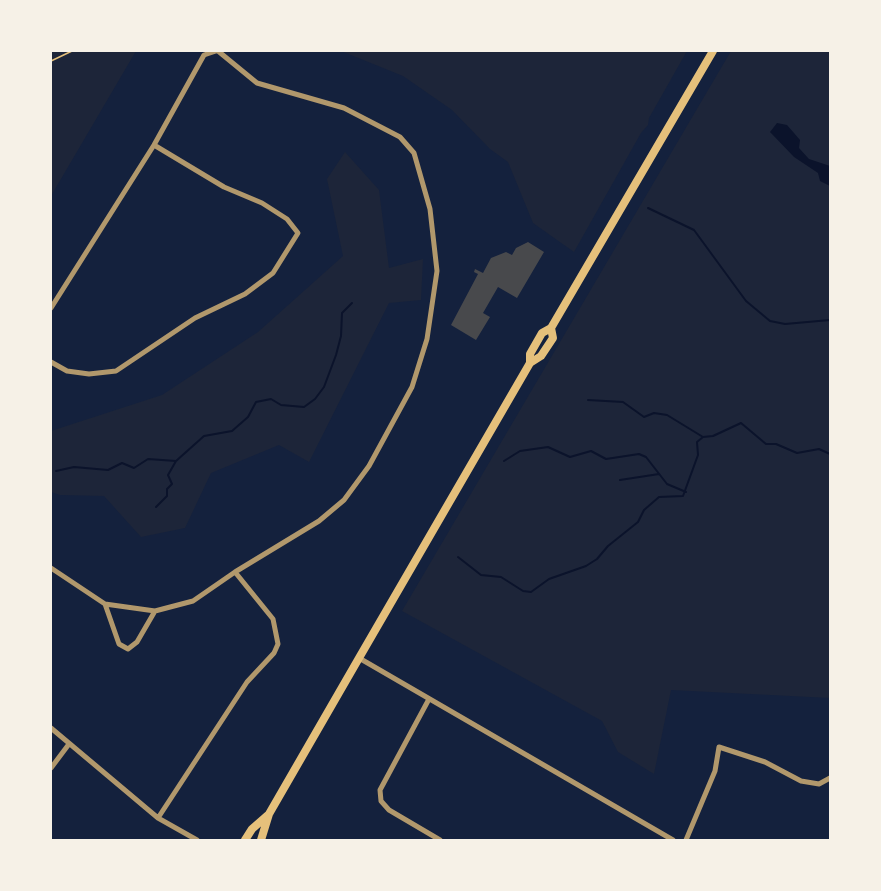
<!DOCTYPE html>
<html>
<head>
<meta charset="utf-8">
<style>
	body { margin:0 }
	#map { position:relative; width:881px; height:891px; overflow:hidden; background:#14213d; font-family:Lato,sans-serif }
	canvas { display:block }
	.frame { position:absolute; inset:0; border:52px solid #f6f1e7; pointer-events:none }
</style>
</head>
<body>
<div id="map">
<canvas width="881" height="891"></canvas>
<div class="frame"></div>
</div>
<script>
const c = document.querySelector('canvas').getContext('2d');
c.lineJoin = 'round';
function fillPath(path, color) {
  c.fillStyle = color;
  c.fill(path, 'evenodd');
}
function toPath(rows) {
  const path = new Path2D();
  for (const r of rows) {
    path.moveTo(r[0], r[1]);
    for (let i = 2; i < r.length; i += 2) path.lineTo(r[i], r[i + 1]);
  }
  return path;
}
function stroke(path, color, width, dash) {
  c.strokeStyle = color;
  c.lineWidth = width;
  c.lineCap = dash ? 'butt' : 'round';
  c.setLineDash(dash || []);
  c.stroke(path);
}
fillPath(toPath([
	[51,51,136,51,51,196],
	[341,51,687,51,649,118,648,125,641,133,574,252,533,223,508,162,490,149,452,110,403,76],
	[731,51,830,51,830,698,671,690,654,774,618,752,602,721,402,611],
	[345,152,379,190,389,268,423,259,421,300,389,303,309,462,279,445,211,473,185,528,141,537,104,496,60,495,51,492,51,431,162,395,258,332,343,256,327,179]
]), '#1d2539');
fillPath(toPath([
	[777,123,787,125,794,133,800,140,799,148,809,159,830,166,830,186,820,181,818,173,794,157,770,132]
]), '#0b132b');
stroke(toPath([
	[648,208,694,230,746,301,770,321,785,324,830,320],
	[588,400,623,402,644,417,654,413,667,415,703,437,713,436,741,423,766,444,776,444,797,453,819,449,830,454],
	[504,461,520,451,548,447,570,457,591,451,606,459,639,454,646,457,667,484,686,492],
	[56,471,74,467,108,470,122,463,134,468,148,459,176,461],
	[620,480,659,474],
	[156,507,167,496,167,489,172,484,168,475,176,461,204,436,232,431,248,417,256,402,271,399,281,405,304,407,315,399,324,387,336,355,341,336,342,313,352,303],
	[458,557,481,575,501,577,523,591,531,592,549,579,586,566,597,559,608,546,638,522,644,510,659,497,683,496,698,455,697,442,703,437]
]), '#0b132b', 2);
fillPath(toPath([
	[528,242,544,252,517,298,498,287,483,313,490,317,476,340,451,325,478,274,474,272,475,269,483,273,491,258,506,252,512,255,516,248]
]), '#48494c');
stroke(toPath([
	[51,61,72,51]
]), '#e5c07b', 1.5);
stroke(toPath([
	[51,308,154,145,204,55,216,51],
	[51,362,67,371,89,374,116,371,195,318,245,294,273,273,298,233,287,219,262,203,224,187,154,145],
	[51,568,105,604,155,611,193,601,235,572,319,521,344,500,369,466,412,387,427,339,437,271,430,209,414,153,400,137,344,108,257,83,218,51],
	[105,604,119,644,128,649,137,642,155,611],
	[359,658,673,840],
	[429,699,380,790,381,801,389,810,440,840],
	[51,728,158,818,197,840],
	[51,768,69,744],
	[158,818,247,682,274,653,278,644,273,619,235,572],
	[686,840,715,771,719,747,765,762,801,781,819,784,830,778]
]), '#b1986c', 5);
stroke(toPath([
	[530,363,530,354,542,333,551,328,713,51],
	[245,840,252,829,268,815],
	[261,840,269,814,359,658,530,363,541,356,553,338,551,328]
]), '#e5c07b', 8);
</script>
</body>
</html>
